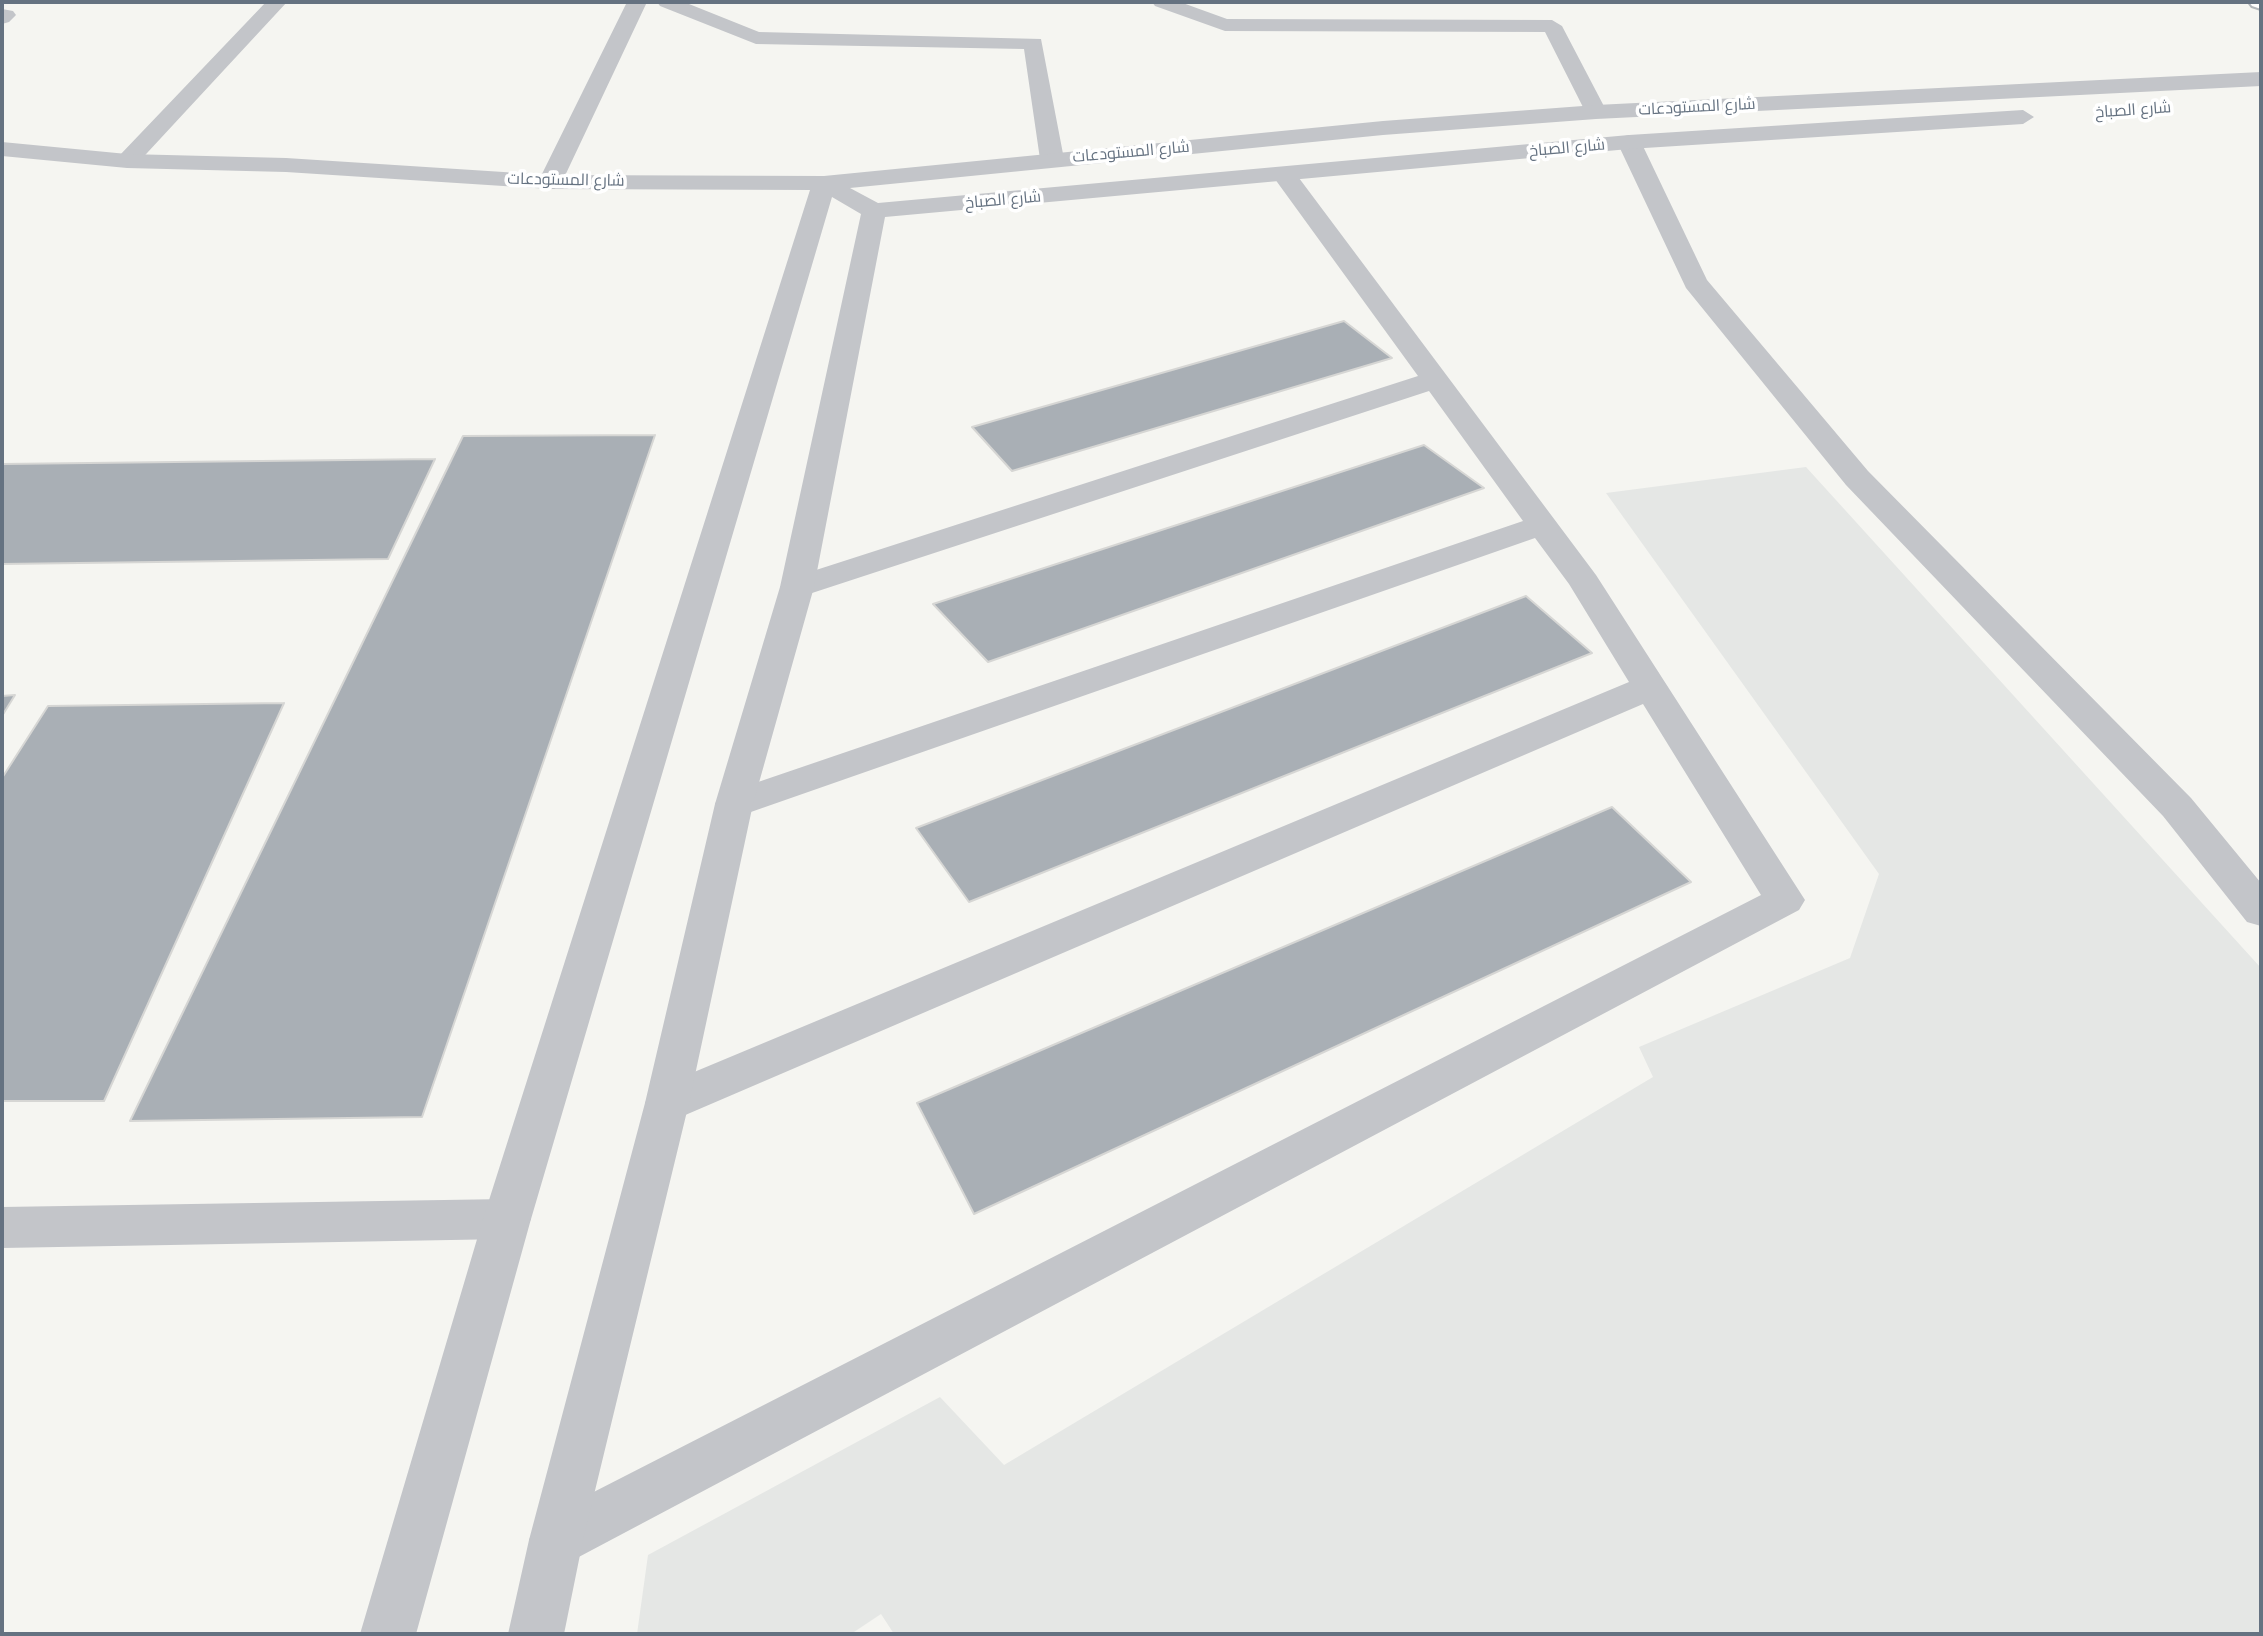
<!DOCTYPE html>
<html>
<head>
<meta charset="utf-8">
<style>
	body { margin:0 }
	#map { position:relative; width:2263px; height:1636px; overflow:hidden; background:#f5f5f1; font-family:Inter,sans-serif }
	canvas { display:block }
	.frame { position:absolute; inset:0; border:4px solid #657281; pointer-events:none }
</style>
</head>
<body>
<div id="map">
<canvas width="2263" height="1636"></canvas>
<div class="frame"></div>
</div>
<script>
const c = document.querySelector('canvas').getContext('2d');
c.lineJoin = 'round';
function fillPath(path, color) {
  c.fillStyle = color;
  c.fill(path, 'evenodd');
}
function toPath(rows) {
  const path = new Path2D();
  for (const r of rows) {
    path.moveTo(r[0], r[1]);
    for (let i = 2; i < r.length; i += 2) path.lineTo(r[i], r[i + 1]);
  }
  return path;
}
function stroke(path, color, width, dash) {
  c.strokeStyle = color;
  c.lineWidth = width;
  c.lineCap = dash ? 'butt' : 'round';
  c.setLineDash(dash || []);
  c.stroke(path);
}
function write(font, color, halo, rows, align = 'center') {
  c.font = font + ' Inter,Cairo,sans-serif';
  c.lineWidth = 7;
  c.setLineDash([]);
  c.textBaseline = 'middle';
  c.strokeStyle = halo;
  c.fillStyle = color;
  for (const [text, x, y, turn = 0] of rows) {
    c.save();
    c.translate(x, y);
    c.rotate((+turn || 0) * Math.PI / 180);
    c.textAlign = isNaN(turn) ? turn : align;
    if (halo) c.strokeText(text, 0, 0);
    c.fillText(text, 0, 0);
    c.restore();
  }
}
fillPath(toPath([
	[1806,467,2261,968,2261,1634,894,1634,881,1614,851,1634,637,1634,648,1555,940,1397,1004,1465,1653,1077,1639,1047,1850,958,1879,874,1606,493]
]), '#e5e7e5');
const building = toPath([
	[1344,321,1392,358,1012,471,972,427,1344,321],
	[655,435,422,1117,130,1121,463,436,655,435],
	[1424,445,1484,488,988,662,933,604,1424,445],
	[435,459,388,559,2,564,2,464,435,459],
	[1526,596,1592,653,969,902,916,828,1526,596],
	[15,695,2,716,2,696,15,695],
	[284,703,104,1101,2,1101,2,778,48,706,284,703],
	[1612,807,1691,882,974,1214,917,1103,1612,807]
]);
fillPath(building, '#a9afb5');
stroke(building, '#d6d6d4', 2);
const primary = toPath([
	[2249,2,2261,2,2261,9,2252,6,2249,2]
]);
stroke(primary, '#b3b7bb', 4);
fillPath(toPath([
	[657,2,684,2,759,32,1041,39,1064,159,1060,164,1052,166,1044,164,1040,159,1024,49,756,44,660,6,657,2],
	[1152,2,1180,2,1227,19,1552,20,1562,26,1607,112,1604,117,1588,117,1545,32,1225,31,1155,6,1152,2],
	[2,9,13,11,16,15,9,22,2,24,2,9]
]), '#c3c5c9');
fillPath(toPath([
	[266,2,287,2,135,166,119,166,115,161,119,156,266,2],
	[627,2,647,2,562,182,559,187,550,189,541,187,538,182,627,2],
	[1629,135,1637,137,1641,142,1707,280,1868,471,2191,798,2261,883,2261,926,2247,922,2163,816,1846,485,1686,288,1617,142,1621,137,1629,135],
	[1284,168,1293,170,1596,575,1805,900,1799,910,575,1559,556,1567,537,1559,529,1540,537,1521,1761,895,1643,704,683,1116,667,1121,651,1116,645,1103,651,1090,1629,682,1569,584,1535,538,748,813,734,817,720,813,715,804,720,795,1523,521,1429,391,809,594,797,597,785,594,780,587,785,580,1418,376,1272,175,1275,170,1284,168],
	[507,1199,524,1205,531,1219,524,1233,507,1239,2,1248,2,1207,507,1199]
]), '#c3c5c9');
fillPath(toPath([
	[2261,72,2261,86,1596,119,1383,135,850,188,878,203,1629,135,2023,110,2034,117,2023,124,1629,149,885,217,814,587,753,804,689,1103,583,1540,564,1634,508,1634,529,1540,645,1103,715,804,780,587,861,214,832,197,531,1219,416,1634,360,1634,483,1219,810,190,550,189,286,172,127,168,2,156,2,142,127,154,286,158,550,175,824,176,1383,121,1596,105,2261,72]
]), '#c3c5c9');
fillPath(primary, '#fff');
write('16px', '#657281', '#fff', [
	["شارع المستودعات",1697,107,-3],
	["شارع الصباخ",2133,110,-4],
	["شارع الصباخ",1567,148,-5],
	["شارع المستودعات",1131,152,-5],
	["شارع المستودعات",566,180,1],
	["شارع الصباخ",1003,200,-5]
]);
</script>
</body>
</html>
